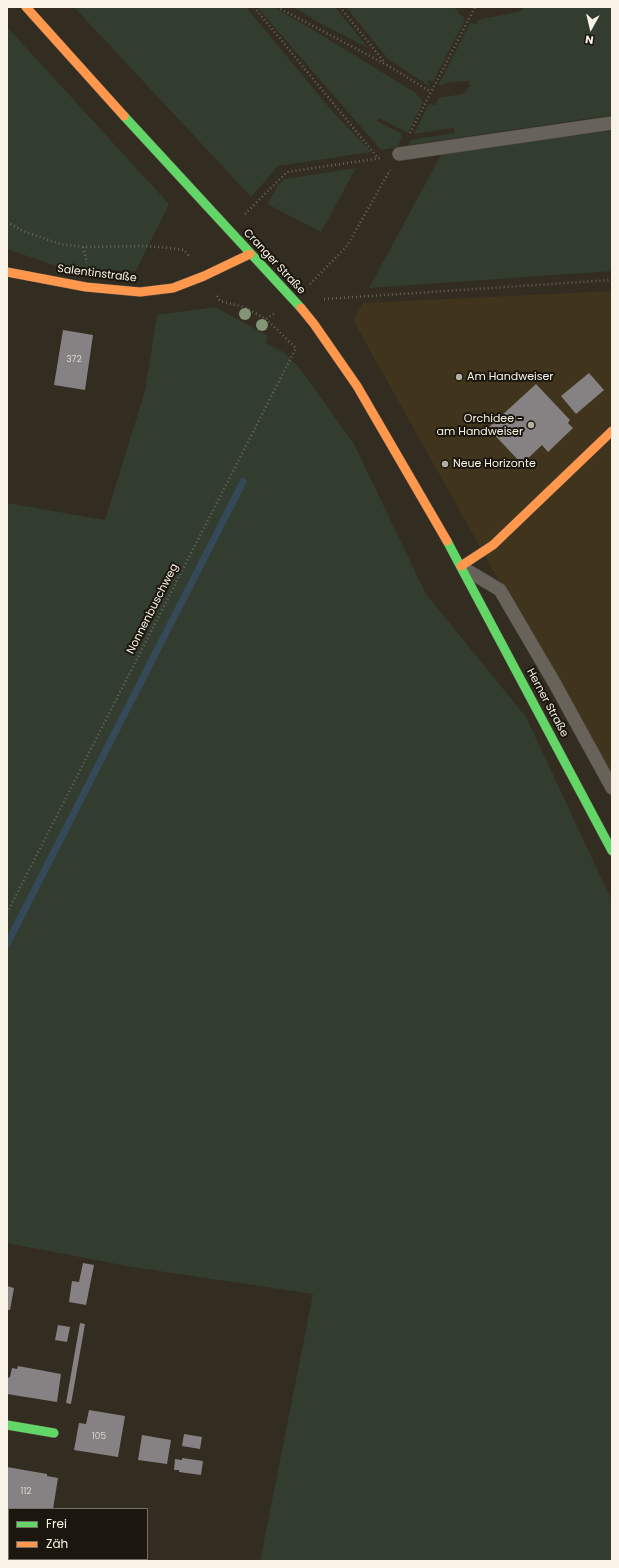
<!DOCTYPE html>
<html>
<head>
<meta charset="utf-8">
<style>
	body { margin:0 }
	#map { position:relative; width:619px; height:1568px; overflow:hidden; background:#322c21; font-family:Poppins,sans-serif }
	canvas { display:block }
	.frame { position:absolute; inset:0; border:8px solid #f9f3e7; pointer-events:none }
	.legend { position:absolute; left:8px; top:1508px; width:140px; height:52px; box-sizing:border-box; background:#1b170f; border:1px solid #746f65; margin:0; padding:5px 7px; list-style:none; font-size:12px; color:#f9f3e7 }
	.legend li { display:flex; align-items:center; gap:8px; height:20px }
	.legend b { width:20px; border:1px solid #746f65 }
	.north { position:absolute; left:571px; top:8px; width:40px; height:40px; -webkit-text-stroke:3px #1b170f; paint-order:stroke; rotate:188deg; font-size:11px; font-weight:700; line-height:16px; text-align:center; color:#f9f3e7 }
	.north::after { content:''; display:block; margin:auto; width:14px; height:18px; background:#f9f3e7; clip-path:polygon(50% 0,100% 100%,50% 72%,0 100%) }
</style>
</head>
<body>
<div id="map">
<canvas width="619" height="1568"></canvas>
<div class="frame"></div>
<ul class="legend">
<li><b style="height:5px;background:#63d668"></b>Frei</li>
<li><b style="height:5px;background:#ff974d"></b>Zäh</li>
</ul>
<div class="north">N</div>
</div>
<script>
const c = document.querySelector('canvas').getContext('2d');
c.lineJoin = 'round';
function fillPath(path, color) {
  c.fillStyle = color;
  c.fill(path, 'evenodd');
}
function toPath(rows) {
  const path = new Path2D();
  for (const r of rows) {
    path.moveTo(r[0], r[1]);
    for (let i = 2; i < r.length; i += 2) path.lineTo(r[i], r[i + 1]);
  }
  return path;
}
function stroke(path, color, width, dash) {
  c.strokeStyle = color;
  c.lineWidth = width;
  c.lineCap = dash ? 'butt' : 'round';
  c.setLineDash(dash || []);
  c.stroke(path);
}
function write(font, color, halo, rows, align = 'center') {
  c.font = font + ' Poppins,sans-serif';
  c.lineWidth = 4;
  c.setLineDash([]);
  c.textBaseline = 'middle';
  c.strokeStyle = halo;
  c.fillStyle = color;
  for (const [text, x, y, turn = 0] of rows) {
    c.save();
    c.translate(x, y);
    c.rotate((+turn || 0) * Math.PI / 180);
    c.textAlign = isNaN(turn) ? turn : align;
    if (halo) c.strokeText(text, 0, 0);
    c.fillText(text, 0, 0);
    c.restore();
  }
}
fillPath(toPath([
	[612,291,612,783,353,320,363,303]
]), '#40341c');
fillPath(toPath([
	[74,7,246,7,332,111,371,152,278,166,251,197],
	[257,7,273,7,312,29,417,94,416,95,422,99,421,100,423,102,408,133,379,118,377,121,402,134,398,147,381,150],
	[293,7,335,7,368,48,318,22],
	[346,7,453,7,458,11,458,14,464,17,463,19,465,20,433,82,428,80,427,82,430,84,429,86,388,59],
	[524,7,612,7,612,115,408,145,411,140,454,133,454,128,414,134,429,104,436,105,438,98,463,94,470,86,468,81,450,82,442,85,438,86,470,23,476,24,478,20,522,11],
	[7,27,169,204,136,271,62,268,7,249],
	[612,131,612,271,369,288,442,153],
	[356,168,321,232,267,204,278,185,285,179],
	[215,307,268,336,266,343,285,353,304,374,354,444,426,594,526,717,612,901,612,1561,260,1561,313,1294,132,1267,7,1243,7,503,105,520,145,391,157,315]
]), '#333d2f');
stroke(toPath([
	[7,944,243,482]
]), '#344a58', 7);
fillPath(toPath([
	[63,330,93,335,85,390,54,385],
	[589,373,604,390,576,414,561,396],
	[536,384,570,420,568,423,573,428,548,452,542,445,522,464,488,428],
	[83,1263,94,1265,86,1305,69,1302,72,1281,79,1282],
	[7,1286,14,1288,10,1310,7,1310],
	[80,1323,85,1324,71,1404,66,1403],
	[58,1325,70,1327,67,1342,55,1340],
	[18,1366,61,1374,57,1402,7,1394,7,1378,10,1377,12,1368,17,1369],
	[89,1410,125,1416,118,1457,74,1450,79,1423,86,1424],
	[184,1434,202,1437,200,1449,182,1446],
	[142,1435,171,1440,167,1464,138,1460],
	[182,1458,203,1461,201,1475,179,1472,179,1470,174,1470,175,1459,182,1460],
	[7,1467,47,1474,47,1476,58,1478,53,1509,9,1509,9,1511,7,1511]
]), '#868283');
const lane = toPath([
	[399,154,612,123],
	[465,569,500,590,555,684,612,788]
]);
const fast = toPath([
	[124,116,301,308],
	[447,541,612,851],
	[7,1425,54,1433]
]);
const slow = toPath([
	[26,7,124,116],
	[7,272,86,287,140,292,173,288,204,276,250,254],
	[301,308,314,324,357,386,447,541],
	[461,566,493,545,612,431]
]);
stroke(lane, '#4e4940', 14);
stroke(fast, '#4e4940', 10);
stroke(slow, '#4e4940', 10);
stroke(toPath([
	[254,7,378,158],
	[277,7,387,65,431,92],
	[340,7,385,63],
	[410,133,475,7],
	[245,214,287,172,381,158],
	[7,222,23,231,60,244,83,247,145,246,170,248,184,250,190,257],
	[83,247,87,263],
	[310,284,347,246,390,170],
	[217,296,220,301,244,307,266,319,275,313],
	[324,299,612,280],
	[7,913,296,348,266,319]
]), '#6a665e', 2.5, [1, 3]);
stroke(lane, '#67625a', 13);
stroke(fast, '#63d668', 9);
stroke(slow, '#ff974d', 9);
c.fillStyle = '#839477';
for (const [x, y] of [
	[245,314],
	[262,325]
]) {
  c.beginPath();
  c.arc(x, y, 6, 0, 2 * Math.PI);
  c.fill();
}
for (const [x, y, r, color] of [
	[459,377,4,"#b3ada2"],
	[531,425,4,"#b3ada2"],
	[445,464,4,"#b3ada2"]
]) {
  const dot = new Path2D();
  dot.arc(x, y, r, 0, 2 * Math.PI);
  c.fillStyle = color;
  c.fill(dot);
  stroke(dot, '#1b170f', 1.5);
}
write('9px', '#dcd7ce', null, [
	["372",74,360],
	["105",99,1437],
	["112",26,1492]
]);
write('11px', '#f9f3e7', '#1b170f', [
	["Cranger Straße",274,262,47],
	["Salentinstraße",97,274,7],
	["Nonnenbuschweg",153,609,-63],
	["Herner Straße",547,703,62]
]);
write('11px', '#f9f3e7', '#1b170f', [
	["Am Handweiser",467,377],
	["Orchidee -",523,419,"right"],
	["am Handweiser",523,432,"right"],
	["Neue Horizonte",453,464]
], 'left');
</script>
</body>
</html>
